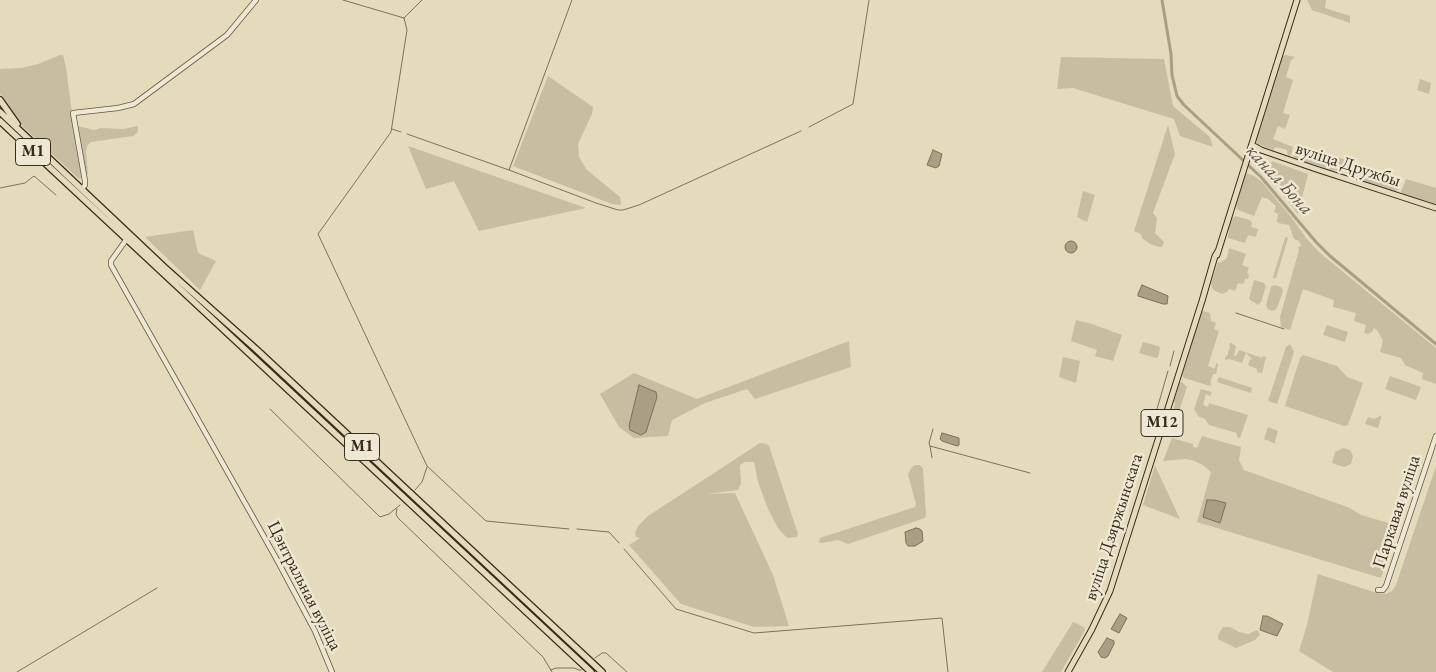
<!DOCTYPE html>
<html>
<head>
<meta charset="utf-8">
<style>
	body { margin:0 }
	canvas { display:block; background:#e5dabc }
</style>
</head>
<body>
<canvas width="1436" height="672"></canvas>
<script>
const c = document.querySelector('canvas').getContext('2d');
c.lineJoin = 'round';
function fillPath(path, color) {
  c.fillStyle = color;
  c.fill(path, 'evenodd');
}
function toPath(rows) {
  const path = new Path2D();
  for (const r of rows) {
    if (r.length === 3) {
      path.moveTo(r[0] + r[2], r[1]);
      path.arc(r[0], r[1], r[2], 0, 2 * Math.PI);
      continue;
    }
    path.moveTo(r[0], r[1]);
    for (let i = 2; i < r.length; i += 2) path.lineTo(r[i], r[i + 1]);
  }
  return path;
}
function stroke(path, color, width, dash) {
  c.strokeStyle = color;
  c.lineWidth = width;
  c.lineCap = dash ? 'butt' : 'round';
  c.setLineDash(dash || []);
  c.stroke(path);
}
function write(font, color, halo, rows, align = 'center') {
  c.font = font + ' "EB Garamond",serif';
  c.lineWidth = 5;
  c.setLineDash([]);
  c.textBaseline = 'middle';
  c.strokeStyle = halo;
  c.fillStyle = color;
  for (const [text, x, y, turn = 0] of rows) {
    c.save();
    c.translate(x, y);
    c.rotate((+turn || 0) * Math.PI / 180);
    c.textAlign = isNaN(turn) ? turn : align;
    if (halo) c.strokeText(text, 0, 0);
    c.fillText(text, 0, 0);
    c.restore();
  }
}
fillPath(toPath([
	[1307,0,1326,0,1325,8,1350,16,1350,23,1312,10],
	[60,55,63,55,66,67,73,121,83,177,79,179,23,127,0,93,0,69,21,68,38,64],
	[1286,55,1295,57,1291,60,1286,77,1293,80,1283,113,1290,115,1285,129,1278,126,1273,139,1293,147,1291,155,1288,156,1287,150,1276,147,1273,150,1257,144,1256,140,1283,56],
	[1061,57,1164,59,1173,106,1210,137,1213,147,1180,136,1174,119,1073,88,1057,89],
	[548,76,593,107,592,114,578,144,579,157,587,170,620,197,621,205,612,204,513,166],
	[1420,79,1431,83,1429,94,1417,90],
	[1168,125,1175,154,1153,213,1157,218,1155,233,1164,242,1162,247,1159,247,1150,244,1142,238,1141,234,1134,231],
	[78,126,94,130,101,128,123,129,138,126,138,132,133,136,91,142,87,146,86,152,88,175,85,172],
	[1297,144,1374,169,1374,174,1380,176,1381,175,1400,183,1398,190,1394,191,1360,181,1353,175,1343,171,1331,170,1295,158,1293,155],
	[408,146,586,208,479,231,454,181,426,189],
	[1268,160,1267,164,1270,165,1272,161,1308,174,1298,214,1273,181,1255,165,1257,161],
	[1246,173,1254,176,1262,182,1292,218,1306,238,1320,253,1436,348,1436,384,1422,379,1423,373,1405,365,1401,358,1380,352,1383,341,1377,330,1374,328,1372,332,1368,334,1364,333,1366,325,1354,321,1356,313,1333,307,1334,300,1303,289,1290,330,1281,327,1280,317,1299,250,1298,247,1301,246,1299,241,1294,239,1289,225,1278,223,1277,220,1278,214,1274,212,1276,206,1268,199,1262,197,1254,216,1238,210,1236,206],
	[1406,179,1436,188,1436,204,1403,194,1401,192],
	[1083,191,1095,195,1087,222,1077,217],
	[1235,216,1250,220,1252,223,1251,227,1258,229,1256,237,1248,235,1245,243,1228,238,1229,226,1231,220],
	[193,230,198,253,216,261,200,290,145,237],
	[1287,237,1288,238,1276,278,1274,279,1273,277,1285,238],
	[1229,248,1246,254,1242,265,1249,268,1247,273,1249,274,1248,279,1246,278,1243,284,1238,283,1235,291,1229,289,1227,292,1222,294,1213,290,1211,284,1218,262,1220,263,1227,258],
	[1254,280,1264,283,1266,286,1261,302,1258,305,1249,299],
	[1274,285,1281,287,1283,291,1277,308,1273,311,1268,309,1266,305,1271,287],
	[1202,311,1210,313,1211,321,1216,323,1214,329,1219,331,1208,366,1215,369,1216,363,1218,364,1216,374,1213,374,1210,383,1212,384,1210,386,1184,378,1182,376],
	[1076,320,1092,324,1122,335,1113,361,1095,356,1097,350,1071,341],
	[1327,325,1348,332,1345,342,1323,335],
	[849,341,851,367,755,399,747,389,705,403,672,420,668,436,634,438,619,427,600,394,634,373,697,399],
	[1143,342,1158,346,1160,348,1158,357,1156,358,1139,353],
	[1231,343,1236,346,1234,356,1236,356,1239,350,1262,358,1263,356,1266,357,1262,373,1257,372,1257,369,1248,365,1250,359,1253,360,1246,353,1242,363,1229,359,1225,360,1225,357,1227,356,1230,347,1229,344],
	[1290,344,1294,352,1277,404,1268,401,1286,347],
	[1303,355,1337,366,1347,377,1363,383,1348,425,1344,426,1285,406,1300,358],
	[1063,357,1080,361,1076,383,1059,377],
	[1390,376,1421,387,1416,400,1385,389],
	[1219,377,1252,388,1251,393,1217,382],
	[1180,382,1182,382,1187,387,1172,433,1166,430,1165,427,1169,418,1171,419,1172,416,1175,416,1176,412,1174,409,1175,404,1174,400],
	[1201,389,1212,392,1210,396,1206,394,1203,405,1208,407,1209,403,1248,415,1240,438,1237,437,1237,433,1209,425,1205,419,1199,417,1194,409],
	[1382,415,1378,428,1365,424,1368,417,1374,419],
	[1268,427,1278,431,1275,441,1276,444,1264,439],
	[1202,436,1241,447,1239,460,1244,470,1350,508,1361,515,1399,526,1381,578,1197,522,1211,472,1203,465,1192,460,1185,459,1163,461,1172,438,1193,444,1193,447,1197,448],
	[760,443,766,444,769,446,798,534,797,537,787,538,778,528,768,509,758,482,754,462,745,462,740,465,741,483,738,490,706,494,735,493,773,575,789,626,754,627,681,604,629,545,640,538,636,537,635,533,638,526,648,516],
	[1343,448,1350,450,1353,456,1351,464,1344,467,1332,463,1335,452],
	[915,465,920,465,923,469,926,514,925,518,848,544,838,540,822,543,819,542,820,538,915,507,916,504,908,475,911,468],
	[1155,465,1157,470,1180,519,1143,505],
	[1436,466,1436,672,1333,672,1299,651,1307,625,1318,574,1377,593,1386,594,1392,591,1396,585],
	[1073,622,1084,627,1085,630,1061,672,1042,672],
	[1223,627,1230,627,1239,632,1248,634,1257,630,1260,634,1255,640,1236,648,1218,639,1218,635]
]), '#c8bca1');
const water = toPath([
	[933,150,942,154,939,166,936,168,927,165,933,150],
	[1071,247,6],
	[1142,285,1168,296,1167,304,1163,304,1138,296,1138,294,1142,285],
	[639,385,656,392,657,397,646,432,641,435,630,430,629,426,639,385],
	[942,433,959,438,959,445,957,446,942,441,940,439,942,433],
	[1207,500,1214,500,1226,503,1220,523,1203,517,1207,500],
	[916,528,920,529,922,531,923,541,915,546,908,546,906,543,905,532,916,528],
	[1120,614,1127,618,1119,633,1111,629,1120,614],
	[1263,616,1267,616,1283,624,1277,636,1260,630,1263,616],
	[1107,638,1114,641,1114,644,1108,656,1105,658,1101,657,1098,652,1107,638]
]);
fillPath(water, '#ab9e85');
stroke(water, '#7d705b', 1);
stroke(toPath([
	[343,0,404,18,407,30,391,132,318,234,427,466,486,521,569,529],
	[404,18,422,0],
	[809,127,853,104,869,0],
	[392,129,401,132],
	[407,134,509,170,572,0],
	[509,170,596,203,618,210,623,210,639,205,801,131],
	[0,188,25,183,34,176,56,195],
	[1236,313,1284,329],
	[1170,366,1174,351],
	[270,409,380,517,389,514,400,505],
	[1155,416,1168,371],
	[933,429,929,443,930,446,1030,473],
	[930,446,932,458],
	[415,490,422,482,427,467],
	[397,509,396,514,398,518,543,657,552,672],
	[577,529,609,532,619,543],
	[624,549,676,609,754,633,942,618,948,672],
	[595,658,602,653,606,653,627,672],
	[551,670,556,668,574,668,579,670,581,670],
	[17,672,157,588]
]), '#7d705b', 1);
stroke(toPath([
	[1162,0,1171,54,1172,75,1177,96,1184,105,1261,177,1316,242,1330,256,1436,344]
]), '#ab9e85', 3);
const tertiary = toPath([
	[82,189,85,185,85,181,73,113,118,108,134,104,227,35,256,0],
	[126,240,111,261,111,265,276,558,315,631,332,672],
	[1378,590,1383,590,1386,586,1436,436]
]);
const primary = toPath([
	[1252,145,1261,150,1316,169,1436,208],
	[1217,255,1297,0],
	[1068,672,1092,629,1110,591,1202,301,1215,256,1218,251]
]);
const trunk = toPath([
	[0,100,17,124],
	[0,112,164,267,257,350,602,672],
	[0,121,591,672]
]);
stroke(tertiary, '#645743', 6);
stroke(primary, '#392b1b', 7);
stroke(trunk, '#392b1b', 8);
stroke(tertiary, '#eee7d3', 4.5);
stroke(primary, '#e5dabc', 5);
stroke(trunk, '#e5dabc', 5.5);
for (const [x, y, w] of [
	[33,152,35],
	[1162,423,42],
	[362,447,35]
]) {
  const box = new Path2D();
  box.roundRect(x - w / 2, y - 13.5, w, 27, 4);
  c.fillStyle = '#eee7d3';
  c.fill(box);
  stroke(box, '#392b1b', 1);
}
write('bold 16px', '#392b1b', null, [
	["М1",33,152],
	["М12",1162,423],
	["М1",362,447]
]);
write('18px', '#392b1b', '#eee7d3', [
	["вуліца Дружбы",1348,165,18],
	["Паркавая вуліца",1397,512,-72],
	["вуліца Дзяржынскага",1114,527,-72],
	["Цэнтральная вуліца",304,586,63]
]);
write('italic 19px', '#5b4e3b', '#eee7d3', [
	["канал Бона",1279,180,47]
]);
</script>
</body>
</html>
